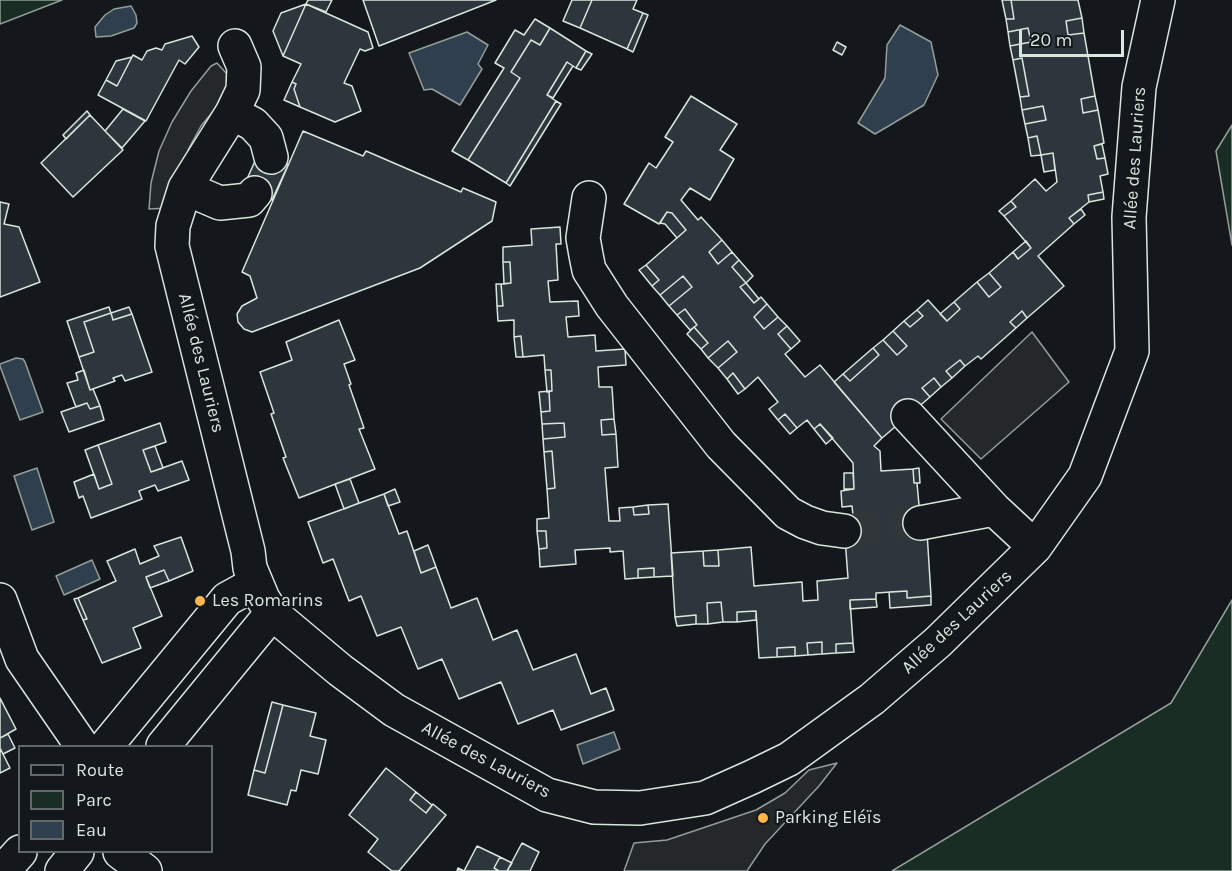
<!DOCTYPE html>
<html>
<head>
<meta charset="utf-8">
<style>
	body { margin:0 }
	#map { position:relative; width:1232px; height:871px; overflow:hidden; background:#14181c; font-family:Karla,sans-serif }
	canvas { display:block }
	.legend { position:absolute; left:18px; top:745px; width:195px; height:108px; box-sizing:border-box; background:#14181c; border:2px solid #626a69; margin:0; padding:8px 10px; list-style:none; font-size:18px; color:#d8e6dc }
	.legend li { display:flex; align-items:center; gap:12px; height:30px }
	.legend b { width:30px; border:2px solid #626a69 }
	.scale { position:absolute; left:1019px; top:30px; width:105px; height:27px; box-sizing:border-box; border:3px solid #d8e6dc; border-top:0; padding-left:8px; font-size:18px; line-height:21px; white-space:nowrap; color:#d8e6dc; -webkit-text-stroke:4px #14181c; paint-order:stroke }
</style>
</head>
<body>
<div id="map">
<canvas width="1232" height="871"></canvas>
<ul class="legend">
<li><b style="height:8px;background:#14181c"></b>Route</li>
<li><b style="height:16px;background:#1a2d24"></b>Parc</li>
<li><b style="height:16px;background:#2f3f4d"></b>Eau</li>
</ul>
<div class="scale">20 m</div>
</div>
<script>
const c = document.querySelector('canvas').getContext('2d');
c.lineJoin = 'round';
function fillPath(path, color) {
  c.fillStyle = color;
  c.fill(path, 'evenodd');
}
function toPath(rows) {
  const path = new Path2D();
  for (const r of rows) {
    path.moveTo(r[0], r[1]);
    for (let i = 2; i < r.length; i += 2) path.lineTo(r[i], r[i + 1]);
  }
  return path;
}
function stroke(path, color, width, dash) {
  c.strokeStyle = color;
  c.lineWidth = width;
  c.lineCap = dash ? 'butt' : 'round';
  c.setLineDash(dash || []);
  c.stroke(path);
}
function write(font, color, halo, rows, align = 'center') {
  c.font = font + ' Karla,sans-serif';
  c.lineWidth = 4.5;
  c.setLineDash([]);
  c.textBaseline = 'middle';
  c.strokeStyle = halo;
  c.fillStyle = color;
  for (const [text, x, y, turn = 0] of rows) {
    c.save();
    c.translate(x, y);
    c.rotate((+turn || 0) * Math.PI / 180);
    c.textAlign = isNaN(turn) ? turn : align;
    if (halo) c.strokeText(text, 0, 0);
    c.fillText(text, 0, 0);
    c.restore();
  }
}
const green = toPath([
	[0,0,62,0,0,24,0,0],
	[1232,125,1232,245,1216,151,1232,125],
	[1232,600,1232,871,892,871,1171,703,1232,600]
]);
fillPath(green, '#1a2d24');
stroke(green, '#939e99', 1.5);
const parking = toPath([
	[217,63,236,84,201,126,189,148,169,208,149,209,151,183,159,151,172,122,191,91,211,66,217,63],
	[1032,332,1069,382,981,459,941,419,1032,332],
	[837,763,819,786,765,844,747,871,624,871,634,843,667,840,756,810,785,793,809,770,837,763]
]);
fillPath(parking, '#24282b');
stroke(parking, '#939e99', 1.5);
const water = toPath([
	[131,6,136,15,137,23,134,28,111,36,96,37,95,27,105,15,114,9,131,6],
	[900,25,931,42,938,75,924,105,875,134,858,123,885,78,887,45,900,25],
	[467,32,488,45,478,64,482,69,460,105,432,89,424,90,409,53,467,32],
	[16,358,23,359,25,362,43,412,20,420,0,366,0,364,16,358],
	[37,468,54,522,32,530,14,476,37,468],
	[92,560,100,579,64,595,56,576,92,560],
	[614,732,620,749,583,764,577,745,614,732]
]);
fillPath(water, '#2f3f4d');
stroke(water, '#939e99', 1.5);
const building = toPath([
	[308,0,332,0,326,12,306,4,308,0],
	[363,0,496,0,379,46,363,0],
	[572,0,592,0,580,28,563,21,572,0],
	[592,0,637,0,633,9,643,13,627,49,580,28,592,0],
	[1002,0,1011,0,1014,19,1006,19,1002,0],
	[1011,0,1078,0,1082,18,1066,21,1068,35,1084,33,1095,96,1081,99,1083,113,1098,110,1104,143,1094,146,1097,159,1105,158,1108,174,1100,176,1103,192,1088,195,1089,202,1069,218,1074,224,1038,256,1064,286,1027,318,1022,311,1010,322,1016,328,981,359,978,356,965,366,960,360,946,371,952,378,941,387,934,378,922,388,930,397,882,438,834,382,843,374,850,381,879,355,873,348,883,340,897,355,907,346,893,331,904,321,910,327,923,316,917,310,928,300,947,321,960,309,954,302,977,282,989,297,1001,287,989,273,1013,252,1018,259,1031,248,1004,216,1016,207,1011,201,1035,179,1046,191,1057,182,1053,153,1041,155,1037,136,1028,138,1025,124,1046,120,1043,106,1022,110,1020,97,1029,96,1022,58,1013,60,1010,46,1031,42,1028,28,1008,32,1006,19,1014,19,1011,0],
	[306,4,368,32,373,48,365,51,360,49,344,83,352,86,361,111,335,122,300,107,294,89,296,84,292,82,301,64,283,56,306,4],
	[306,4,283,56,273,31,281,13,306,4],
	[643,13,648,15,633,52,627,49,643,13],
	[1082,18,1084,33,1068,35,1066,21,1082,18],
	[535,19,550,28,540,45,531,40,511,72,520,78,468,160,452,151,504,68,495,63,515,30,524,35,535,19],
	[550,28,586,51,576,68,567,62,547,95,556,101,506,183,468,160,520,78,511,72,531,40,540,45,550,28],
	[1028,28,1031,42,1010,46,1008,32,1028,28],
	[192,36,199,47,185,64,179,60,146,121,98,95,106,80,117,86,133,55,142,60,147,51,156,48,162,50,165,44,192,36],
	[837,42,846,47,842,55,833,50,837,42],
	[586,51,592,54,581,70,576,68,586,51],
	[132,57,117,86,106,80,116,61,132,57],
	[1022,58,1029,96,1020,97,1013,60,1022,58],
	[567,62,573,66,553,98,547,95,567,62],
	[292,82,296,84,294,89,300,107,284,100,292,82],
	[691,96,737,124,720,150,734,159,710,200,690,188,681,200,698,220,701,217,722,240,709,252,718,264,732,252,739,260,732,267,746,283,740,287,754,303,761,297,767,304,754,317,764,329,778,317,787,326,778,334,791,349,785,354,805,377,820,365,882,438,874,446,880,451,881,471,913,469,914,483,917,483,920,516,927,532,931,596,907,598,907,591,876,593,876,599,850,600,853,643,836,644,836,653,822,654,822,642,807,643,808,655,795,656,795,647,777,648,777,657,759,658,756,611,737,612,737,622,723,622,721,602,707,603,708,624,696,624,696,615,675,617,671,553,703,551,704,566,719,566,718,550,751,547,754,586,802,582,803,601,818,600,817,581,848,578,844,525,854,524,852,506,842,507,841,491,854,489,853,463,820,424,814,429,807,420,797,428,785,414,778,420,769,409,778,402,758,377,745,389,733,373,727,379,718,368,737,352,728,341,708,358,701,349,708,343,694,327,697,325,685,309,677,315,669,306,692,287,683,276,660,295,652,286,659,280,646,265,686,230,672,213,667,212,659,224,624,204,649,163,656,168,673,142,665,137,691,96],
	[1095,96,1098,110,1083,113,1081,99,1095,96],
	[556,101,561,104,510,186,506,183,556,101],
	[1043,106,1046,120,1025,124,1022,110,1043,106],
	[123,109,145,121,122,148,105,131,123,109],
	[87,111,90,115,66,139,63,135,87,111],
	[90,115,123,150,73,197,41,163,90,115],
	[303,131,363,156,366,151,461,192,463,188,496,202,492,221,420,268,252,332,244,329,238,322,237,314,242,306,257,298,250,276,242,272,303,131],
	[1037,136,1041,155,1031,156,1028,138,1037,136],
	[1102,144,1105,158,1097,159,1094,146,1102,144],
	[259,152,288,165,272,200,243,188,259,152],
	[1053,153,1055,170,1044,172,1041,155,1053,153],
	[1103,192,1104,199,1089,202,1088,195,1103,192],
	[1011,201,1016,207,1004,216,999,211,1011,201],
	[0,202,9,204,4,224,19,227,40,282,0,297,0,202],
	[1081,209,1085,215,1074,224,1069,218,1081,209],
	[667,212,672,213,686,230,677,238,665,224,660,223,667,212],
	[560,227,561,244,556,244,558,280,548,281,550,302,578,301,579,316,566,317,568,337,595,335,596,351,625,349,626,365,598,367,599,387,612,387,614,419,601,420,602,435,616,434,618,467,605,468,609,521,620,521,619,508,633,507,634,515,649,514,648,505,668,504,673,576,654,577,654,568,638,569,638,578,625,579,623,551,610,552,610,548,575,550,576,564,540,567,539,549,547,548,546,531,537,531,537,519,549,518,547,489,555,488,552,451,544,452,543,439,565,437,564,423,542,424,541,412,550,411,549,391,552,391,551,370,545,370,544,355,523,357,521,336,514,337,514,320,498,321,497,306,503,306,501,284,511,283,510,262,503,262,503,247,532,245,531,229,560,227],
	[722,240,732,252,718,264,709,252,722,240],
	[1026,241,1031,248,1018,259,1013,252,1026,241],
	[739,260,753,276,746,283,732,267,739,260],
	[503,262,510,262,511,283,504,284,503,262],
	[646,265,659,280,652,286,639,270,646,265],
	[989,273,1001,287,989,297,977,282,989,273],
	[683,276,692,287,669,306,660,295,683,276],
	[746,283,759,299,754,303,740,287,746,283],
	[496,284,501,284,503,306,497,306,496,284],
	[954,302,960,309,947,321,940,314,954,302],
	[767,304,778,317,764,329,754,317,767,304],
	[109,307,111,313,84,322,94,352,79,357,67,321,109,307],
	[129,307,132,314,113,320,111,313,129,307],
	[685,309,697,325,690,330,677,315,685,309],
	[917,310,923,316,910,327,904,321,917,310],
	[1022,311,1027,318,1016,328,1010,322,1022,311],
	[111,313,113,320,132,314,152,372,125,381,122,375,113,378,115,381,90,390,79,357,94,352,84,322,111,313],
	[339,320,355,360,344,364,351,384,349,385,364,428,359,429,375,469,299,498,283,458,286,457,271,414,274,413,260,372,292,360,286,342,339,320],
	[787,326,800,341,791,349,778,334,787,326],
	[694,327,708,343,701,349,687,334,694,327],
	[893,331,907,346,897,355,883,340,893,331],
	[521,336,523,357,516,357,514,337,521,336],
	[728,341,737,352,718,368,708,358,728,341],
	[873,348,879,355,850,381,843,374,873,348],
	[960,360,965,366,952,378,946,371,960,360],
	[84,370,90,390,93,389,100,406,90,409,87,403,76,407,67,383,78,380,76,373,84,370],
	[545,370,551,370,552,391,547,392,545,370],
	[733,373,745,389,738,394,727,379,733,373],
	[934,378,941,387,930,397,922,388,934,378],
	[549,391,550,411,541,412,539,392,549,391],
	[87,403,90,409,100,406,104,420,69,432,61,412,87,403],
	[785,414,797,428,790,434,778,420,785,414],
	[614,419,616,434,602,435,601,420,614,419],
	[160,423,166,442,143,450,151,472,182,461,189,480,158,491,155,485,139,491,142,499,91,518,83,496,79,498,74,482,94,474,99,489,112,484,98,445,160,423],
	[564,423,565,437,543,439,542,424,564,423],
	[820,424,833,438,826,444,814,429,820,424],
	[98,445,112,484,99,489,85,450,98,445],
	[155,446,163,468,151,472,143,450,155,446],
	[552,451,555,488,547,489,544,452,552,451],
	[919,468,920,483,914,483,913,469,919,468],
	[844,473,853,473,854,489,844,489,844,473],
	[350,479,359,503,344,509,335,484,350,479],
	[395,489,400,502,388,506,384,494,395,489],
	[384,494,399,534,407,531,421,573,436,567,451,608,477,598,493,640,517,630,533,670,576,654,591,694,606,688,614,710,561,730,553,710,518,724,501,682,459,699,442,659,418,669,401,627,377,636,361,596,349,601,333,559,323,563,308,522,384,494],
	[648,505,649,514,634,515,633,507,648,505],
	[537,531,546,531,547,548,539,549,537,531],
	[181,537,193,571,169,581,164,570,146,577,162,616,133,628,141,648,102,663,83,620,87,619,78,598,116,581,107,561,135,549,140,564,159,556,154,546,181,537],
	[428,545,436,567,421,573,414,551,428,545],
	[718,550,719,566,704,566,703,551,718,550],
	[654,568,654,577,638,578,638,569,654,568],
	[164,570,169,581,150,588,146,577,164,570],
	[907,591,907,598,931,596,931,605,890,608,889,592,907,591],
	[78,598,87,619,83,620,74,599,78,598],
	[876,599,877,607,850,609,850,600,876,599],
	[721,602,723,622,708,624,707,603,721,602],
	[756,611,756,620,737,622,737,612,756,611],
	[696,615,696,624,677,626,675,617,696,615],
	[822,642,822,654,808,655,807,643,822,642],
	[853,643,854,652,836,653,836,644,853,643],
	[795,647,795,656,777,657,777,648,795,647],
	[0,698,16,729,0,738,0,698],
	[272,702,283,705,265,773,254,770,272,702],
	[283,705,316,713,310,736,326,740,318,774,301,770,296,791,291,790,287,805,248,795,254,770,265,773,283,705],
	[8,734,15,748,3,754,0,748,0,738,8,734],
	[0,748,10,768,0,773,0,748],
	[386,768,416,792,410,800,426,813,433,804,446,815,399,871,392,871,368,852,378,839,349,815,386,768],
	[416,792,432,805,426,813,410,800,416,792],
	[522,843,539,852,530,871,507,871,522,843],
	[477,846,500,857,494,868,499,871,457,871,458,868,464,871,477,846],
	[500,857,512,863,507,871,499,871,494,868,500,857]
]);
fillPath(building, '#2c363c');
stroke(building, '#d8e6dc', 1.5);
stroke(toPath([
	[844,531,920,523]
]), '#313739', 33, [33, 16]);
const minor = toPath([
	[235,46,244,67,243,90,232,113,185,188,173,226,172,246,248,551,250,568,263,599,272,613,340,670,394,710,547,795,594,807,640,808,705,798,752,777,789,759,872,699,938,642,1035,547,1085,476,1132,351,1129,217,1139,87,1158,0],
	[232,113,253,124,266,138,271,157],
	[185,188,220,203,249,200,255,193],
	[589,198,583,238,586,255,589,270,612,306,721,445,788,513,805,522,822,528,844,531],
	[908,416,994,509],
	[920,523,994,509,1035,547],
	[0,600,22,659,82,746],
	[106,746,227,599,256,583],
	[163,746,272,613],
	[120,852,145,871],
	[3,871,20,852],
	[62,871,77,852]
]);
stroke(minor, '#d8e6dc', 36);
stroke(minor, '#14181c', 33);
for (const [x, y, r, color] of [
	[200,601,6,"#ffb74d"],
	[763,818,6,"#ffb74d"]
]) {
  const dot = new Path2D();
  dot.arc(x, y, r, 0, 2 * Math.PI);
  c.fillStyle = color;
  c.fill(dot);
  stroke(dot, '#14181c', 2);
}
write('18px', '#d8e6dc', '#14181c', [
	["Allée des Lauriers",1135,158,-86],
	["Allée des Lauriers",201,363,76],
	["Allée des Lauriers",957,622,-43],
	["Allée des Lauriers",486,760,28]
]);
write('18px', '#d8e6dc', '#14181c', [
	["Les Romarins",212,601],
	["Parking Eléïs",775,818]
], 'left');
</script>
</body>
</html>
